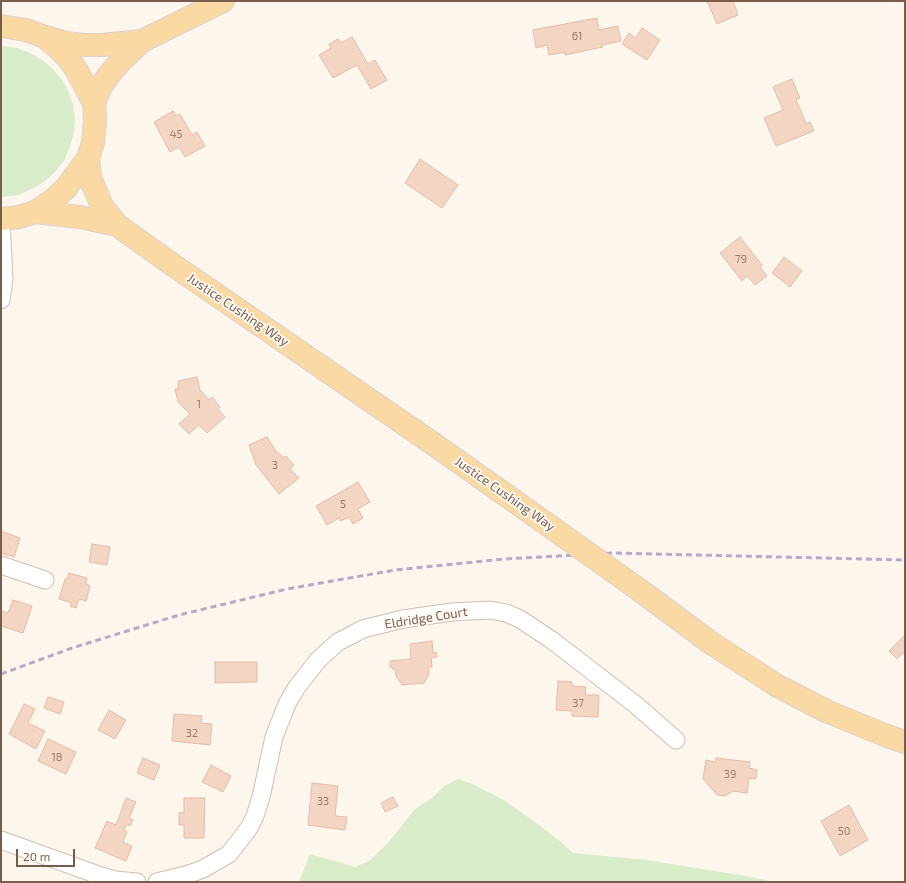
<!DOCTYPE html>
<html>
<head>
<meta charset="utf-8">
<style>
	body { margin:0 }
	#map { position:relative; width:906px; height:883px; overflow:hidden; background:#fdf6ec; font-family:"Exo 2",sans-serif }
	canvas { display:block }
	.frame { position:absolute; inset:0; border:2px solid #7a5c4d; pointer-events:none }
	.scale { position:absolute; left:16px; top:849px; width:59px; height:18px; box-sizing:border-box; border:2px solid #7a5c4d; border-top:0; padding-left:5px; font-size:12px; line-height:14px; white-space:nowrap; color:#7a5c4d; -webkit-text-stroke:3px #fffaf3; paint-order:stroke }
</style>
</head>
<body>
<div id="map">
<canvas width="906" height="883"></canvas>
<div class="frame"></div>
<div class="scale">20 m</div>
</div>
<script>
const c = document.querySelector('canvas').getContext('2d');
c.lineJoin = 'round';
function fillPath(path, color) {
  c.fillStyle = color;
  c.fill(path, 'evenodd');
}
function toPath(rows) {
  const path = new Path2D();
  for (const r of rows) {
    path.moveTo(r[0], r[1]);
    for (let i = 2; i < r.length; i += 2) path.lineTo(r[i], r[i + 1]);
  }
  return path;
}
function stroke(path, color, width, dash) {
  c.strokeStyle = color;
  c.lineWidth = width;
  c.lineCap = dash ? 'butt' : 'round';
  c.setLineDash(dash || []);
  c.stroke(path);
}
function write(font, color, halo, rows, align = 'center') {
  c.font = font + ' "Exo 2",sans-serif';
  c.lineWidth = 3.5;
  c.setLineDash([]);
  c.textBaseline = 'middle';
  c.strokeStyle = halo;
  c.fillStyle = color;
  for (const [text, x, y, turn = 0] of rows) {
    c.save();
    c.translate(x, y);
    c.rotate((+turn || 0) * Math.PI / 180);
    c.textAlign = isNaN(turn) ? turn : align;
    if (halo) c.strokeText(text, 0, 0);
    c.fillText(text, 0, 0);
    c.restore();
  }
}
fillPath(toPath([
	[3,46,17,48,30,53,42,60,53,69,62,80,69,92,73,105,75,119,74,133,70,146,65,159,56,171,45,181,32,189,18,195,3,197,1,197,1,47],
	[458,779,472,784,502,799,535,822,561,842,573,853,646,860,746,876,774,882,299,882,310,854,355,867,369,861,388,843,414,810,433,797,444,786]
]), '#d8ecc9');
const building = toPath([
	[707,1,733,1,738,15,717,24,707,1],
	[597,18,599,30,618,26,621,41,602,45,603,47,565,55,565,52,549,55,547,45,536,48,533,30,597,18],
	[642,28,660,40,647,60,622,44,629,33,636,38,642,28],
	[352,37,368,64,375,60,387,80,371,89,357,65,333,78,319,55,331,48,329,44,338,39,341,43,352,37],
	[792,79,800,98,796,99,806,124,810,122,814,131,776,146,764,118,783,110,773,87,792,79],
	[173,111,176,116,180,114,192,135,197,132,205,146,185,157,179,147,170,152,154,122,173,111],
	[420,159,458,185,442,208,405,183,420,159],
	[740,237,762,265,760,267,767,276,755,285,747,276,742,281,720,253,740,237],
	[784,257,802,271,790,287,772,273,784,257],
	[197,377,200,390,209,400,212,397,220,407,218,409,225,417,207,433,199,425,189,434,179,424,190,414,178,402,175,389,179,389,178,381,197,377],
	[267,437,275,450,284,458,286,456,294,465,290,469,299,478,279,494,256,465,249,445,267,437],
	[358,482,370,502,358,509,363,518,353,524,349,517,340,521,339,518,327,525,316,506,358,482],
	[1,531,20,538,14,557,1,553,1,531],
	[92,544,110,547,107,565,89,562,92,544],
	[69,573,87,578,86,584,90,586,86,601,79,599,76,608,70,606,72,603,59,599,65,579,67,579,69,573],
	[13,600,32,606,23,633,1,626,1,611,8,613,13,600],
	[905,635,905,655,903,653,897,659,889,651,905,635],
	[432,641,433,653,436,652,437,657,431,658,432,667,428,667,429,674,424,683,402,685,396,676,395,670,390,667,390,661,411,659,410,644,432,641],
	[215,662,257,662,257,682,215,683,215,662],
	[558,681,572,682,572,686,586,687,585,695,599,695,598,717,572,716,572,711,556,710,558,681],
	[48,697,64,702,60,714,44,708,48,697],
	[24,704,35,709,28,723,45,731,36,749,9,734,24,704],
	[109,710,126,720,115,739,98,730,109,710],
	[174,714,202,716,201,723,212,724,210,745,172,741,174,714],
	[48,739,76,752,66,774,38,761,48,739],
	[143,758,160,765,154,780,137,773,143,758],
	[716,758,750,762,749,768,757,770,756,779,749,778,747,793,733,791,725,796,717,795,703,779,706,760,715,762,716,758],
	[211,765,231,776,223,792,202,782,211,765],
	[312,783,338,786,335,816,347,817,345,830,308,825,312,783],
	[393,797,398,806,385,812,381,803,393,797],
	[126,798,136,802,129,818,133,820,130,826,127,824,124,830,127,832,123,842,132,846,126,861,95,848,107,821,116,825,126,798],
	[184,798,205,798,204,838,184,838,184,825,179,825,179,813,184,812,184,798],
	[849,805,868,840,840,856,821,821,849,805]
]);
fillPath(building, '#f3d5c3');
stroke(building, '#e6bba3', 1);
const minor = toPath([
	[1,300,4,279,1,219],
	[1,565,45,580],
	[1,840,101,876,115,880,137,882],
	[157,882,189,874,203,869,229,854,249,828,255,816,261,797,274,737,287,704,297,687,318,660,338,642,363,629,403,619,452,612,490,610,506,613,520,619,553,641,636,705,676,740]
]);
const primary = toPath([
	[1,26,26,30,45,37,59,49,68,58,77,71,94,103,95,118,93,143,88,158,66,188,52,201,35,212,19,217,1,219],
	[46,37,67,43,83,45,102,45,142,41],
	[94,103,100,88,108,76,119,63,142,41,223,1],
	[88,158,90,177,96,192,102,206,117,225,173,265,435,445,534,515],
	[35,212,80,217,117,225],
	[641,591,711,643,776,685,826,711,887,736,905,742]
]);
stroke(minor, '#d1beb0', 19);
stroke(primary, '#dad1cd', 24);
stroke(minor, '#fff', 17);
stroke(primary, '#fbd9a5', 22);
stroke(toPath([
	[1,674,72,648,179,615,287,589,395,570,504,559,613,553,905,560]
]), '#b9a8c9', 3, [6, 4]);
const primaryBridge = toPath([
	[534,515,641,591]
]);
stroke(primaryBridge, '#dad1cd', 24, []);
stroke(primaryBridge, '#fbd9a5', 22);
write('11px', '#987a6a', null, [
	["61",577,36],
	["45",176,134],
	["79",741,259],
	["1",199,404],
	["3",275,465],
	["5",343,504],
	["37",578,703],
	["32",192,733],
	["18",57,757],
	["39",730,774],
	["33",323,801],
	["50",844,831]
]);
write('13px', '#7a5c4d', '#fffaf3', [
	["Justice Cushing Way",238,310,34],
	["Justice Cushing Way",505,494,35],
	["Eldridge Court",426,618,-9]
]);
</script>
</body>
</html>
